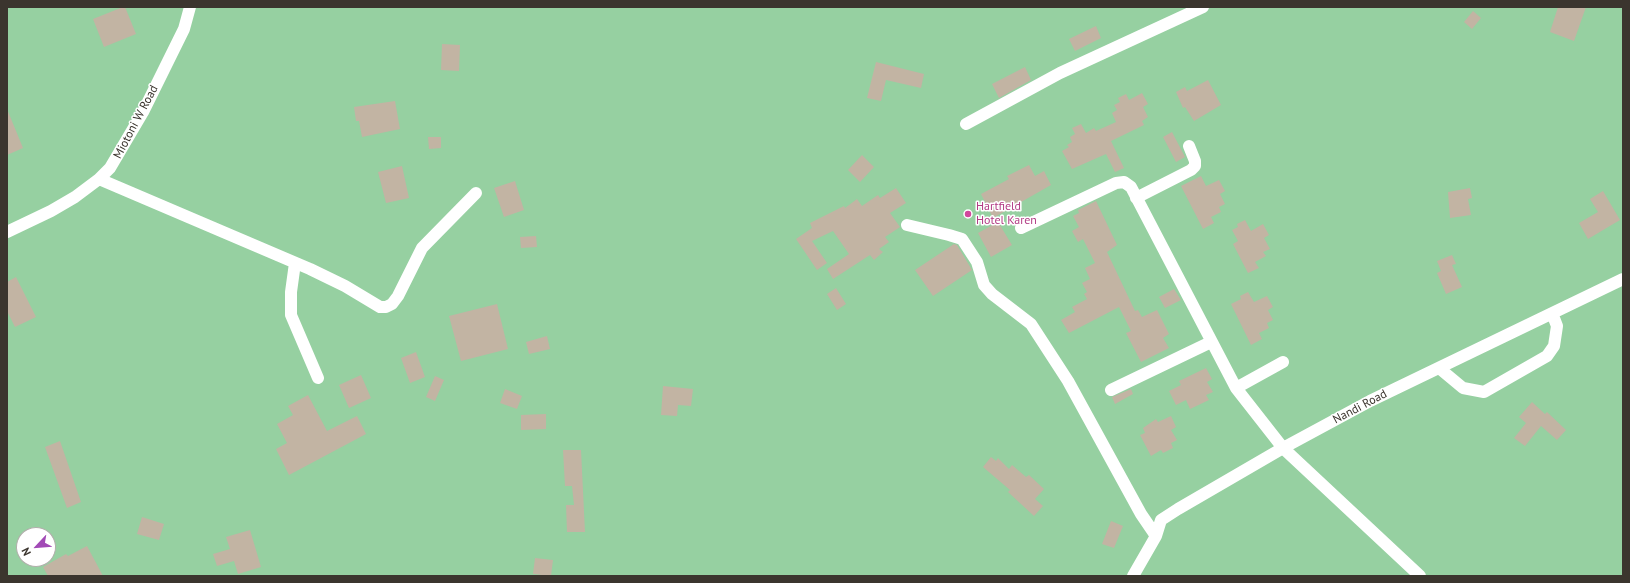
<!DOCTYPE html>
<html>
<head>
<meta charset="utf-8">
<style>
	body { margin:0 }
	#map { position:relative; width:1630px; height:583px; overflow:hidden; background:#fff0de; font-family:"PT Sans",sans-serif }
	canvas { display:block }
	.frame { position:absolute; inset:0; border:8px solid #3b352e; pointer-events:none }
	.north { position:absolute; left:16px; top:527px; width:40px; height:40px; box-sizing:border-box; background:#fff; border:1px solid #b1aeab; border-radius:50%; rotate:244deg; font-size:11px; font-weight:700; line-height:16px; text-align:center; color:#3b352e }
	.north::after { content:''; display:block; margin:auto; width:14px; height:18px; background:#a24ab6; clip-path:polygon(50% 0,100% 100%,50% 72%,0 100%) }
</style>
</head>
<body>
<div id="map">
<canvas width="1630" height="583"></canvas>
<div class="frame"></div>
<div class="north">N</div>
</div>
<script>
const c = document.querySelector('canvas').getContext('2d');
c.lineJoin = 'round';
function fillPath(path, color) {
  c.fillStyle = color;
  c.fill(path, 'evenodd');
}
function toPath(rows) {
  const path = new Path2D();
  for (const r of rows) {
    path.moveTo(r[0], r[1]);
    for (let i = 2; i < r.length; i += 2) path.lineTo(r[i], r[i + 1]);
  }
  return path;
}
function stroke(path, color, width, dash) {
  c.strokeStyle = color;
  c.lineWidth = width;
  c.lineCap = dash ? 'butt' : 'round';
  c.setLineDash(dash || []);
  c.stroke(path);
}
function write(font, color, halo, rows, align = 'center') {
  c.font = font + ' "PT Sans",sans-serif';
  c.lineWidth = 3;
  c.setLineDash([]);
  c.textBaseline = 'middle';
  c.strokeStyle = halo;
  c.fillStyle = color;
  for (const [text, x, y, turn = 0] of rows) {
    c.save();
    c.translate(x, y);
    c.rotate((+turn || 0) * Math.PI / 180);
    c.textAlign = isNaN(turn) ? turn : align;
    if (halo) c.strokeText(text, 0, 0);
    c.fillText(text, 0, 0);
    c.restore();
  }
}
fillPath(toPath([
	[7,7,1623,7,1623,576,7,576],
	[24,535,48,535,48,559,24,559]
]), '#96d0a1');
fillPath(toPath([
	[123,7,125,7,136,34,104,47,93,19],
	[1558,7,1586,7,1574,41,1550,32],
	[1473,11,1481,18,1472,29,1464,22],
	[1096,26,1101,38,1075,51,1069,39],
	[442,44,460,45,459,71,441,70],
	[876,62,924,74,921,88,886,80,881,101,867,98],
	[1025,67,1031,80,999,98,992,84],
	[1208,80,1221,105,1194,121,1185,107,1183,108,1176,92,1185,87,1187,91],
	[1142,93,1148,104,1143,107,1148,117,1142,121,1144,125,1111,141,1124,168,1115,172,1106,154,1072,169,1062,151,1069,147,1067,145,1072,142,1070,137,1075,134,1072,128,1081,124,1086,133,1094,128,1096,131,1116,122,1112,113,1117,110,1114,105,1120,102,1118,98,1126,94,1129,100],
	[395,101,400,129,362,137,359,121,356,121,354,107],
	[7,109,23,148,7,155],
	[1172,132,1185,157,1176,162,1163,137],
	[428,137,441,137,441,148,429,149],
	[862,155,874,167,860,182,848,170],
	[1029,165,1035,176,1044,171,1051,185,993,218,981,194,1009,179,1007,176],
	[402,166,409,198,386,203,378,172],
	[1201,176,1206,186,1219,180,1225,191,1220,194,1225,204,1219,207,1221,212,1211,217,1214,223,1203,229,1181,186],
	[515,181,524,210,504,217,494,188],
	[896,188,906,203,890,213,900,227,885,237,889,242,879,249,883,252,874,260,870,255,833,279,827,269,849,254,833,231,812,241,827,263,817,270,796,239,812,228,810,223,844,206,845,208,857,199,862,206,878,195,880,198],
	[1470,188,1472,198,1468,199,1471,215,1450,218,1448,192],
	[1603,191,1620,220,1588,239,1579,223,1598,212,1590,199],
	[1096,201,1117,245,1107,252,1135,311,1138,310,1142,317,1157,310,1169,334,1163,338,1169,348,1141,362,1126,333,1131,331,1119,307,1069,333,1061,320,1075,312,1072,307,1087,299,1084,294,1087,292,1082,283,1090,279,1085,268,1095,263,1083,239,1078,242,1072,231,1079,227,1073,216,1079,213,1078,210],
	[1245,220,1251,231,1263,224,1269,235,1264,238,1270,249,1263,252,1266,256,1255,262,1259,268,1248,273,1233,244,1238,241,1232,230,1238,227,1237,224],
	[998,222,1012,245,991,257,978,233],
	[536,236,537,247,521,248,520,237],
	[954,244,957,245,972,270,933,296,915,270],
	[1452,255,1456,264,1452,265,1462,287,1446,294,1437,273,1441,271,1437,261],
	[16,277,36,317,15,327,7,311,7,282],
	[836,288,846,304,837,310,827,294],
	[1174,289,1181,300,1165,308,1159,297],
	[1248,292,1254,302,1267,296,1273,307,1268,310,1273,320,1267,323,1269,328,1259,333,1262,339,1251,345,1231,304,1241,299,1240,296],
	[497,304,508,349,461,361,449,316],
	[547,336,550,349,529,354,526,342],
	[416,352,425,377,410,383,401,358],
	[1206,368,1212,379,1207,382,1213,392,1206,395,1209,400,1190,409,1186,400,1176,405,1169,391,1181,385,1179,381],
	[361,375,371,398,349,408,339,385],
	[435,376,444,380,435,401,426,397],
	[663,386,693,389,691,406,678,405,677,416,661,415],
	[505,389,522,396,517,409,500,403],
	[1131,389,1133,394,1115,404,1112,397],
	[308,395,327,431,357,416,366,434,289,475,276,449,287,443,277,424,293,415,288,406],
	[1532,402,1545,414,1547,412,1566,430,1557,440,1541,426,1525,446,1514,438,1526,423,1519,417],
	[546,414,546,429,521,430,521,415],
	[1171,416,1176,427,1171,430,1177,440,1171,443,1173,448,1163,453,1161,450,1151,456,1140,435,1145,433,1143,428,1156,419,1158,422],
	[60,441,81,502,67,508,45,447],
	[563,450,581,450,585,532,567,532,566,505,574,505,572,486,565,486],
	[991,457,996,461,998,458,1009,469,1012,465,1026,477,1029,475,1044,489,1035,499,1043,506,1034,516,1008,492,1010,490,983,467],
	[142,517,164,524,159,540,137,534],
	[1111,521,1123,526,1114,548,1102,544],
	[250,530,261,567,238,574,234,561,217,566,213,554,230,549,226,537],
	[87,546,103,576,48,576,43,567,66,554,68,556],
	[535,558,553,560,551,576,533,574]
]), '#c2b4a3');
stroke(toPath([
	[966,124,1060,73,1203,7],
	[99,179,310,269,345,286,380,307,386,307,392,304,398,296,422,248,476,193],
	[1136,198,1191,170,1195,166,1195,161,1189,146],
	[907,225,949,235,962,239,977,262,984,285,992,294,1031,324,1068,381,1141,514,1156,536],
	[1021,228,1116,183,1124,182,1131,187,1236,388,1283,448,1420,576],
	[7,232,51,211,75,197,99,179,110,168,143,112,184,29,190,7],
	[295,263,291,292,291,315,318,378],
	[1439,368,1463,388,1484,392,1547,356,1554,346,1557,326,1552,313],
	[1236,388,1283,362],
	[1111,390,1211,342],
	[1133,576,1156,536,1161,520,1178,509,1283,448,1370,401,1623,279]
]), '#fff', 12);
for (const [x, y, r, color] of [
	[968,214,4,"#d1479c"]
]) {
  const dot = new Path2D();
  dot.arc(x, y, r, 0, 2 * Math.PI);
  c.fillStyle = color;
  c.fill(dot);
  stroke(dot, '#fff', 1.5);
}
write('12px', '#3b352e', '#fff', [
	["Miotoni W Road",136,122,-62],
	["Nandi Road",1360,407,-28]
]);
write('12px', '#b23c85', '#fff', [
	["Hartfield",976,207],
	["Hotel Karen",976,221]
], 'left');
</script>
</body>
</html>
